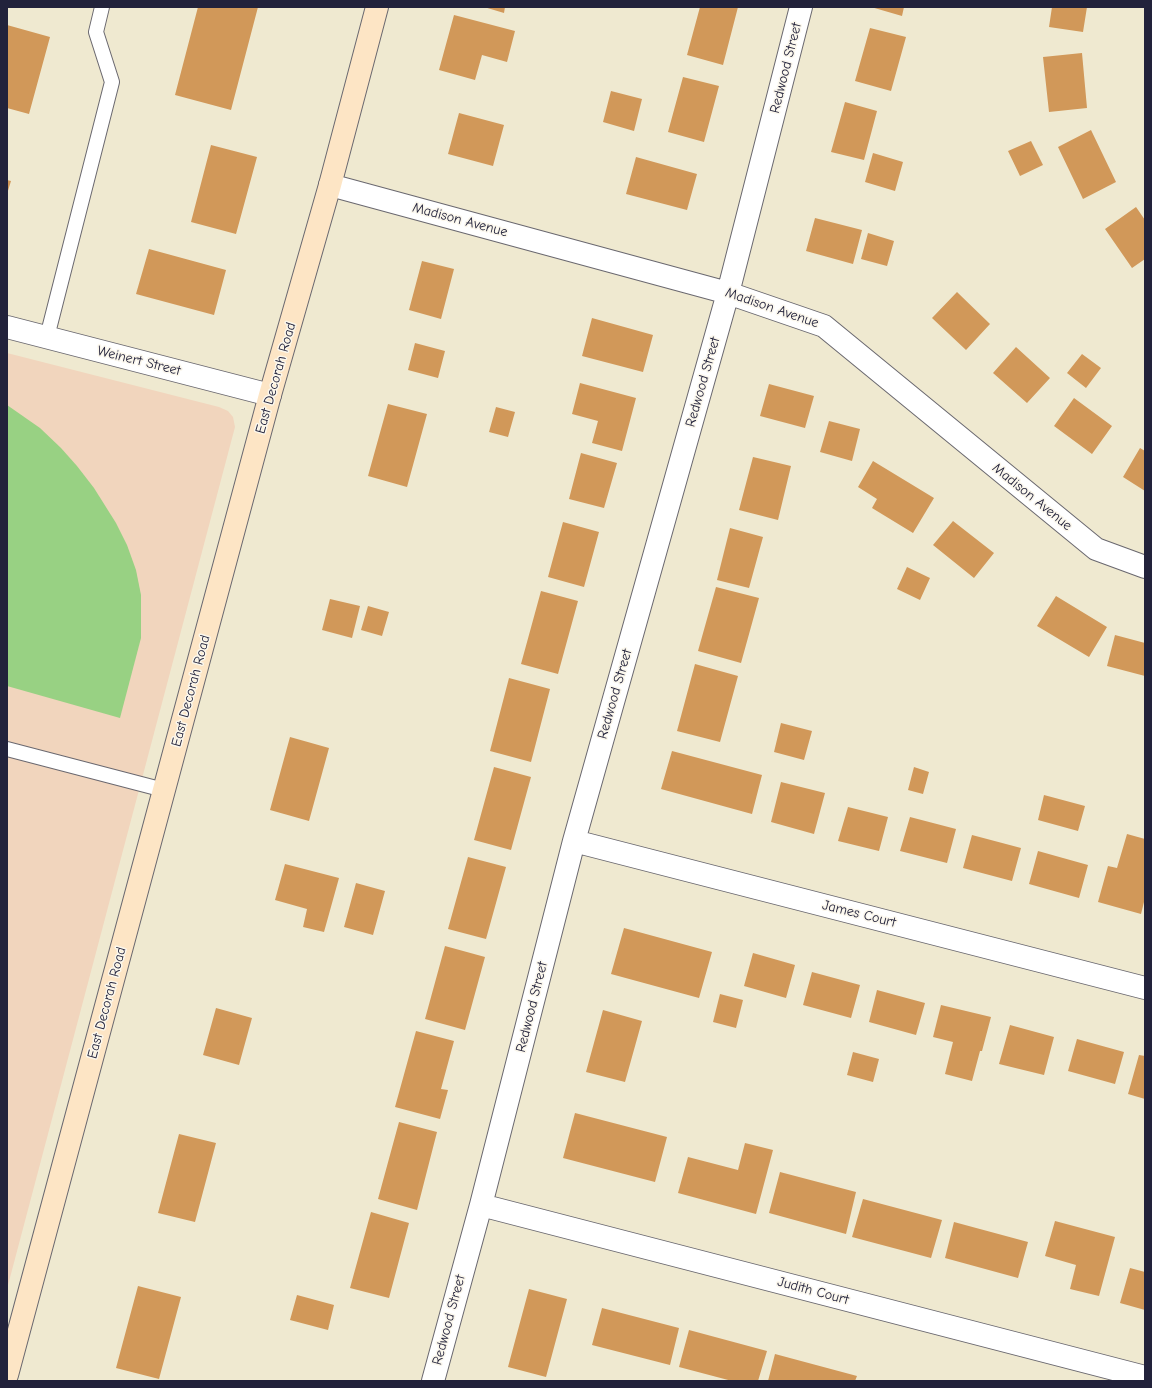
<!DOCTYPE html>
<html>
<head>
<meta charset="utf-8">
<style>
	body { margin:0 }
	#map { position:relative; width:1152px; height:1388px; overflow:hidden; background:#efe9d0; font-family:"Comic Neue",sans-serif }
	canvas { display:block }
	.frame { position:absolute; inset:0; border:8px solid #22223b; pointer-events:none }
</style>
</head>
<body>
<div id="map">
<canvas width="1152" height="1388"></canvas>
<div class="frame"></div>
</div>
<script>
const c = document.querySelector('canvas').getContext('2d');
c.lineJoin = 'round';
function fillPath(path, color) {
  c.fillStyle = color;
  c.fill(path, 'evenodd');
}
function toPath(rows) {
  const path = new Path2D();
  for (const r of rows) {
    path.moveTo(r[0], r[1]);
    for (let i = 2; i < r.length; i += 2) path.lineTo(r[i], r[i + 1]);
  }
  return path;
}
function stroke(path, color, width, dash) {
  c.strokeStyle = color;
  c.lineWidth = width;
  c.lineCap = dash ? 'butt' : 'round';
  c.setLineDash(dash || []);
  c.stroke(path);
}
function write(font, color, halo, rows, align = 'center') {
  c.font = font + ' "Comic Neue",sans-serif';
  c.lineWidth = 3;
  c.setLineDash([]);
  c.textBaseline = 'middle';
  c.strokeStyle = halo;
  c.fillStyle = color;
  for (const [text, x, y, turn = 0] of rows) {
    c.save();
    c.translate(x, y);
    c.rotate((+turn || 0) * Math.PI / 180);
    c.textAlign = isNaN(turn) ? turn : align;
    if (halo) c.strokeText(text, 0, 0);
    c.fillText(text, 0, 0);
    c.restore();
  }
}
fillPath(toPath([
	[7,353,219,407,228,411,233,417,235,427,7,1289]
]), '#f1d5bd');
fillPath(toPath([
	[7,405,40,428,61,448,77,466,94,488,116,523,127,545,136,570,141,595,141,638,120,718,7,686]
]), '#98d183');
fillPath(toPath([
	[198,7,258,7,231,110,175,95],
	[484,7,505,7,504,13],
	[700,7,738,7,723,65,687,55],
	[871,7,904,7,902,16],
	[1052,7,1087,7,1083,32,1049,27],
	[454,15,515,31,507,62,482,55,475,80,439,70],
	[7,25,50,37,29,114,7,108],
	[870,28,906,37,891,91,855,81],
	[1082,53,1087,108,1049,112,1043,57],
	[683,77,719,86,704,142,668,132],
	[611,91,642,99,634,131,603,122],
	[845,102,877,111,864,160,831,152],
	[459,113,504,125,493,166,448,154],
	[1091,130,1116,182,1083,199,1058,147],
	[1031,141,1043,165,1020,176,1008,151],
	[211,145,257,157,236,234,191,222],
	[873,153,903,162,895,191,865,182],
	[636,157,697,174,687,210,626,194],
	[7,180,11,181,7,194],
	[1136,207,1145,220,1145,259,1132,268,1105,229],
	[815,218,862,230,853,264,806,251],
	[868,233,894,241,887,266,861,259],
	[149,249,226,270,214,315,136,294],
	[422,261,454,269,441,319,409,310],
	[957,292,990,324,966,350,932,318],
	[592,318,653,335,643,372,582,356],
	[415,343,445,351,438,378,408,370],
	[1016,347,1050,378,1027,403,993,373],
	[1082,354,1101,368,1086,388,1067,373],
	[580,383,636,398,622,451,592,443,598,421,572,414],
	[769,384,814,396,805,428,760,416],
	[1074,398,1112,426,1092,454,1054,426],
	[388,404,427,414,407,487,368,476],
	[496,407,515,412,508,437,489,432],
	[829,421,860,429,852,461,820,452],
	[1140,448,1145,451,1145,491,1123,477],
	[581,453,617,463,604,508,569,499],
	[753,457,791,466,778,520,739,510],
	[873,461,934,498,913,533,872,508,877,499,858,487],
	[953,521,994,553,974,578,933,545],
	[563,522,599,532,584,587,548,577],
	[730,528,763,537,749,588,717,580],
	[907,567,930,578,920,600,897,589],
	[716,587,759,598,741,663,698,651],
	[541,591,578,601,558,674,521,664],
	[1056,596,1107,627,1089,657,1037,626],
	[330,599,360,606,352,638,322,630],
	[368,606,389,612,382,636,361,630],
	[1115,635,1145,643,1145,676,1107,666],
	[695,664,738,676,720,742,677,731],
	[509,678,550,689,531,762,490,751],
	[781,723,812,731,804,760,774,752],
	[290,737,329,748,309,821,270,810],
	[672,751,762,775,752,814,661,789],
	[494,767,531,777,511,850,474,840],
	[914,767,929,772,923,794,908,790],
	[781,782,825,793,814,834,771,822],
	[1044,795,1085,806,1078,831,1038,820],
	[848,807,888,817,879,851,838,841],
	[910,817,956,829,947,863,900,851],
	[1127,834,1145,839,1145,898,1141,914,1098,902,1108,866,1117,868],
	[972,835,1021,848,1012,881,963,868],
	[1038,851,1088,865,1079,898,1029,884],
	[468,857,506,867,486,939,448,929],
	[285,864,339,878,324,932,303,927,307,909,275,900],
	[356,883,385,891,373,935,344,927],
	[624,928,712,952,699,998,611,974],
	[445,946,485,957,465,1030,425,1019],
	[753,953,795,965,786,998,744,986],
	[812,972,860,985,851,1018,803,1005],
	[877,990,925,1003,916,1035,869,1022],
	[720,994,743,1000,736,1028,713,1022],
	[941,1005,991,1017,982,1051,980,1051,972,1081,945,1074,953,1042,933,1037],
	[216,1008,252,1018,239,1065,203,1055],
	[603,1010,642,1021,625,1082,586,1072],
	[1010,1025,1054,1037,1044,1075,999,1064],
	[416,1031,454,1041,441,1089,448,1090,440,1119,395,1107],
	[1077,1039,1124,1052,1115,1084,1068,1071],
	[853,1052,879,1059,873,1082,847,1075],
	[1139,1055,1145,1056,1145,1099,1128,1094],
	[575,1113,667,1137,655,1182,563,1158],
	[399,1122,437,1132,417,1210,378,1199],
	[179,1134,216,1143,195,1222,158,1213],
	[745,1143,773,1150,756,1214,678,1193,688,1157,738,1170],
	[780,1172,856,1192,846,1234,769,1213],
	[863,1199,942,1220,931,1258,852,1237],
	[371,1212,409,1223,389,1298,350,1288],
	[1055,1221,1115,1237,1099,1296,1070,1289,1076,1265,1045,1256],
	[954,1222,1028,1242,1018,1278,945,1258],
	[1130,1268,1145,1272,1145,1310,1120,1303],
	[138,1286,181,1297,159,1379,116,1368],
	[529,1289,567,1299,546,1377,508,1367],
	[297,1295,334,1305,328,1330,290,1320],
	[602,1308,679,1328,670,1365,592,1345],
	[689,1330,767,1351,758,1381,732,1381,679,1367],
	[775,1354,857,1376,855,1381,768,1381]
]), '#d19859');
const lane = toPath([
	[47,337,112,82,96,32,102,7],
	[7,749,164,790]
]);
const street = toPath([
	[330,185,728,293,824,326,1096,549,1145,567],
	[7,327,270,395],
	[574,841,1145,988],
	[481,1205,1145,1377],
	[433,1381,481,1205,574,841,728,293,801,7]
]);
const secondary = toPath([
	[7,1375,270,395,330,185,377,7]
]);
stroke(lane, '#6a686f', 16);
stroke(street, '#6a686f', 24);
stroke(secondary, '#6a686f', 24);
stroke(lane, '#fff', 14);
stroke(street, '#fff', 22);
stroke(secondary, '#fde5c5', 22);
write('14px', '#22223b', '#fbf7ec', [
	["Redwood Street",786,68,-76],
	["Madison Avenue",460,220,15],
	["Madison Avenue",772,308,19],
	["Weinert Street",139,361,14],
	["East Decorah Road",276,378,-74],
	["Redwood Street",703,382,-74],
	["Madison Avenue",1032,497,39],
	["East Decorah Road",191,691,-75],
	["Redwood Street",615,694,-74],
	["James Court",859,914,14],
	["East Decorah Road",107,1003,-75],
	["Redwood Street",532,1007,-76],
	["Judith Court",813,1291,15],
	["Redwood Street",449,1320,-75]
]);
</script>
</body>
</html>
